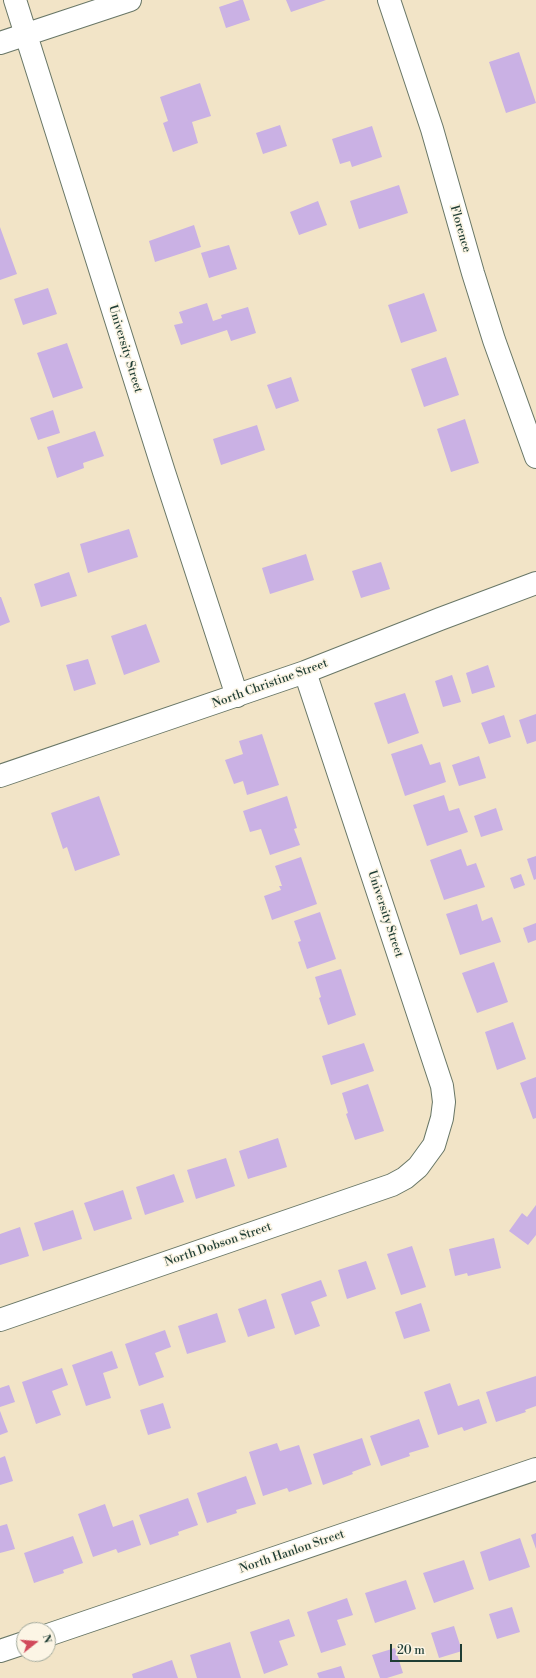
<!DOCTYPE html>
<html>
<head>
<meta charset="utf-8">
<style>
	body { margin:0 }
	#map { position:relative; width:536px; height:1678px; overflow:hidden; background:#f2e4c7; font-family:"Libre Bodoni",serif }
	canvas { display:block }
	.north { position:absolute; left:16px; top:1622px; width:40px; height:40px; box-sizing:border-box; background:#fcf5e5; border:1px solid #a4ab9e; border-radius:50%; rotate:73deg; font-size:11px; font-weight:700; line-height:16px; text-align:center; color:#1f3d34 }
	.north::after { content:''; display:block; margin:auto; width:14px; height:18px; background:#d1495b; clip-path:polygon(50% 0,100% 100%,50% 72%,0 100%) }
	.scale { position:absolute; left:390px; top:1644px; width:72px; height:18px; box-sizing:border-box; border:2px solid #1f3d34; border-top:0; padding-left:5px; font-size:12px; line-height:14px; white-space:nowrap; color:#1f3d34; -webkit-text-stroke:3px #fcf5e5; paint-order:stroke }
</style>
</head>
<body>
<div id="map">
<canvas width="536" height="1678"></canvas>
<div class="north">N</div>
<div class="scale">20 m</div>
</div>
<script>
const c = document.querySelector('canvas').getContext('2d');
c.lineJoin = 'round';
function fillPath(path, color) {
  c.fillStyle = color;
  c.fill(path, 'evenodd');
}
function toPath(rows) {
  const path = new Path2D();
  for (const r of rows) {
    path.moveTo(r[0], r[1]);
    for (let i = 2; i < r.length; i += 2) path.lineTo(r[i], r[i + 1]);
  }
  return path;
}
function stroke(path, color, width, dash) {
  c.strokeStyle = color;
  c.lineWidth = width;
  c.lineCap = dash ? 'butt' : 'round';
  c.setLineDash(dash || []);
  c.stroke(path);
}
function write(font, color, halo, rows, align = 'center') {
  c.font = font + ' "Libre Bodoni",serif';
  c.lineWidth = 3;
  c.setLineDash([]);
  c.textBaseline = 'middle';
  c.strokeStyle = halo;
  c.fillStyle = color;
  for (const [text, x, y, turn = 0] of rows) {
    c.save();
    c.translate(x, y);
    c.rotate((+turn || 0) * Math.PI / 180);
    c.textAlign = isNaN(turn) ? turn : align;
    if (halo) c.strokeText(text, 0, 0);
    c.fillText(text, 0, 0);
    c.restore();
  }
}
fillPath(toPath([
	[240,0,243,0,250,20,226,28,219,7],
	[286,0,326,0,291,12],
	[519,52,536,103,506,113,489,62],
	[200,83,211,116,192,122,198,143,173,152,163,123,168,121,160,97],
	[280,125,287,146,263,154,256,133],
	[372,126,382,157,352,167,350,161,340,164,332,139],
	[399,185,408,213,359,229,350,201],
	[318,201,327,225,299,235,290,212],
	[194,225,201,247,155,262,149,241],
	[0,227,17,274,0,280],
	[229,245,237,269,209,278,201,253],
	[48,288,57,314,23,325,14,299],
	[424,293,437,331,401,343,388,305],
	[207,303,213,321,222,318,221,315,248,307,256,333,231,341,227,330,181,345,174,325,183,323,179,312],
	[67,343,83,388,53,398,37,353],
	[446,357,459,395,424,407,411,369],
	[291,377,299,401,276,409,267,385],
	[53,410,60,433,38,440,30,418],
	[465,419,479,463,451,472,437,429],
	[257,425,265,450,221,465,213,439],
	[95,431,104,456,83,463,84,468,57,478,47,447],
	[129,529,138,557,88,573,80,544],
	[306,554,314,580,270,594,262,568],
	[381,562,390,589,361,598,352,571],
	[69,572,77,596,41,607,34,584],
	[0,597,1,597,10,622,0,626],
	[146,624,160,662,124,675,111,636],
	[88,659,96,684,74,691,66,665],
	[488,665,495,687,472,694,466,673],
	[452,675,461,702,443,707,435,681],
	[405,693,419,733,388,744,374,703],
	[536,714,536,741,527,744,519,720],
	[504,715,511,737,489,744,481,723],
	[262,734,279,785,247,795,243,781,234,784,225,760,243,754,239,741],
	[422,744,430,765,440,762,446,782,405,796,391,754],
	[479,756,486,778,459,786,452,765],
	[444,795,449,811,459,808,468,832,427,846,413,805],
	[99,796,120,855,75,871,67,847,63,849,51,813],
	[287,796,297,828,294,829,300,845,270,855,261,829,250,832,243,811],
	[496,808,503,830,481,837,474,816],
	[461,849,467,866,476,863,485,887,444,900,430,860],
	[536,856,536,879,534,880,527,859],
	[301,857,317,904,272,920,264,896,281,890,279,886,282,886,275,866],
	[521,874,525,885,514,889,510,878],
	[477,904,482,921,492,917,501,942,460,955,446,914],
	[320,912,336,959,307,969,298,942,301,941,294,921],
	[536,923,536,940,528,943,523,928],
	[494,962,508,1002,477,1013,462,973],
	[341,969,356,1015,328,1025,319,998,321,997,315,977],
	[513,1022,526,1059,497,1070,485,1032],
	[364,1043,374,1071,331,1085,322,1056],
	[536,1077,536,1118,533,1119,520,1083],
	[368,1084,384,1131,355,1140,346,1114,348,1113,342,1093],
	[278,1138,287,1167,248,1179,239,1151],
	[226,1158,235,1186,196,1199,187,1170],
	[174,1174,184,1202,145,1215,136,1187],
	[123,1190,132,1219,94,1231,84,1203],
	[536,1205,536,1235,528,1245,509,1231,522,1213,527,1217],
	[73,1210,82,1239,43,1251,34,1223],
	[20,1227,29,1256,0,1265,0,1234],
	[494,1238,501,1268,468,1276,467,1273,455,1276,449,1249],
	[412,1246,426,1287,401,1295,387,1254],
	[366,1261,376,1289,347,1299,338,1270],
	[321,1280,327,1296,311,1302,320,1326,295,1335,281,1294],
	[266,1299,275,1328,248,1337,238,1309],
	[421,1303,430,1331,404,1339,395,1312],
	[217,1313,226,1342,187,1354,178,1326],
	[165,1330,171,1347,155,1353,164,1377,139,1386,125,1344],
	[112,1351,118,1368,103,1373,111,1398,86,1406,72,1365],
	[62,1368,68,1385,52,1391,61,1415,36,1424,22,1382],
	[536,1376,536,1406,525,1410,526,1412,496,1422,486,1392],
	[450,1383,458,1406,479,1399,487,1423,464,1431,462,1427,438,1435,424,1392],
	[9,1385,15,1402,0,1407,0,1388],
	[163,1403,171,1428,148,1435,140,1410],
	[0,1411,8,1432,0,1435],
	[419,1419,429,1447,409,1453,410,1456,381,1466,370,1436],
	[362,1438,371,1465,352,1472,353,1474,323,1485,313,1454],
	[277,1443,280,1451,299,1445,312,1484,289,1492,287,1488,263,1496,249,1452],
	[5,1456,13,1481,0,1485,0,1458],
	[246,1476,256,1504,236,1510,237,1513,207,1523,197,1493],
	[188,1498,198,1525,178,1532,179,1535,150,1545,139,1515],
	[105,1504,113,1527,133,1520,141,1545,118,1553,116,1549,93,1557,78,1514],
	[7,1524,15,1549,0,1553,0,1526],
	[536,1533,536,1549,531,1535],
	[73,1536,83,1563,63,1570,64,1573,34,1583,24,1553],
	[520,1538,530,1567,489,1581,480,1552],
	[464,1560,474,1589,434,1603,423,1573],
	[406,1580,416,1609,375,1623,365,1593],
	[347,1598,353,1615,337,1620,346,1645,321,1653,307,1612],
	[512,1607,520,1632,497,1639,489,1614],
	[289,1619,295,1636,279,1641,288,1665,264,1674,250,1632],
	[454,1626,462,1651,439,1658,431,1633],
	[230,1642,241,1678,197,1678,190,1655],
	[395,1648,403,1673,387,1678,380,1678,372,1655],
	[172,1660,178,1678,133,1678,132,1674],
	[341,1666,345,1678,319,1678,317,1673]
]), '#cab1e4');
const minor = toPath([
	[15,0,164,472,237,696],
	[389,0,432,129,473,273,494,340,536,457],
	[0,43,130,0],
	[0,776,305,672,440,619,536,583],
	[0,1320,392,1185,405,1178,418,1167,434,1145,442,1118,444,1102,442,1086,305,672],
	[48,1635,536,1469],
	[0,1651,24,1643]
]);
stroke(minor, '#697767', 24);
stroke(minor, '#fff', 22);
write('12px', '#1f3d34', '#fcf5e5', [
	["Florence",460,229,74],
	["University Street",125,349,73],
	["North Christine Street",270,684,-20],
	["University Street",385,914,72],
	["North Dobson Street",218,1245,-19],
	["North Hanlon Street",292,1552,-19]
]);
</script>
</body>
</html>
